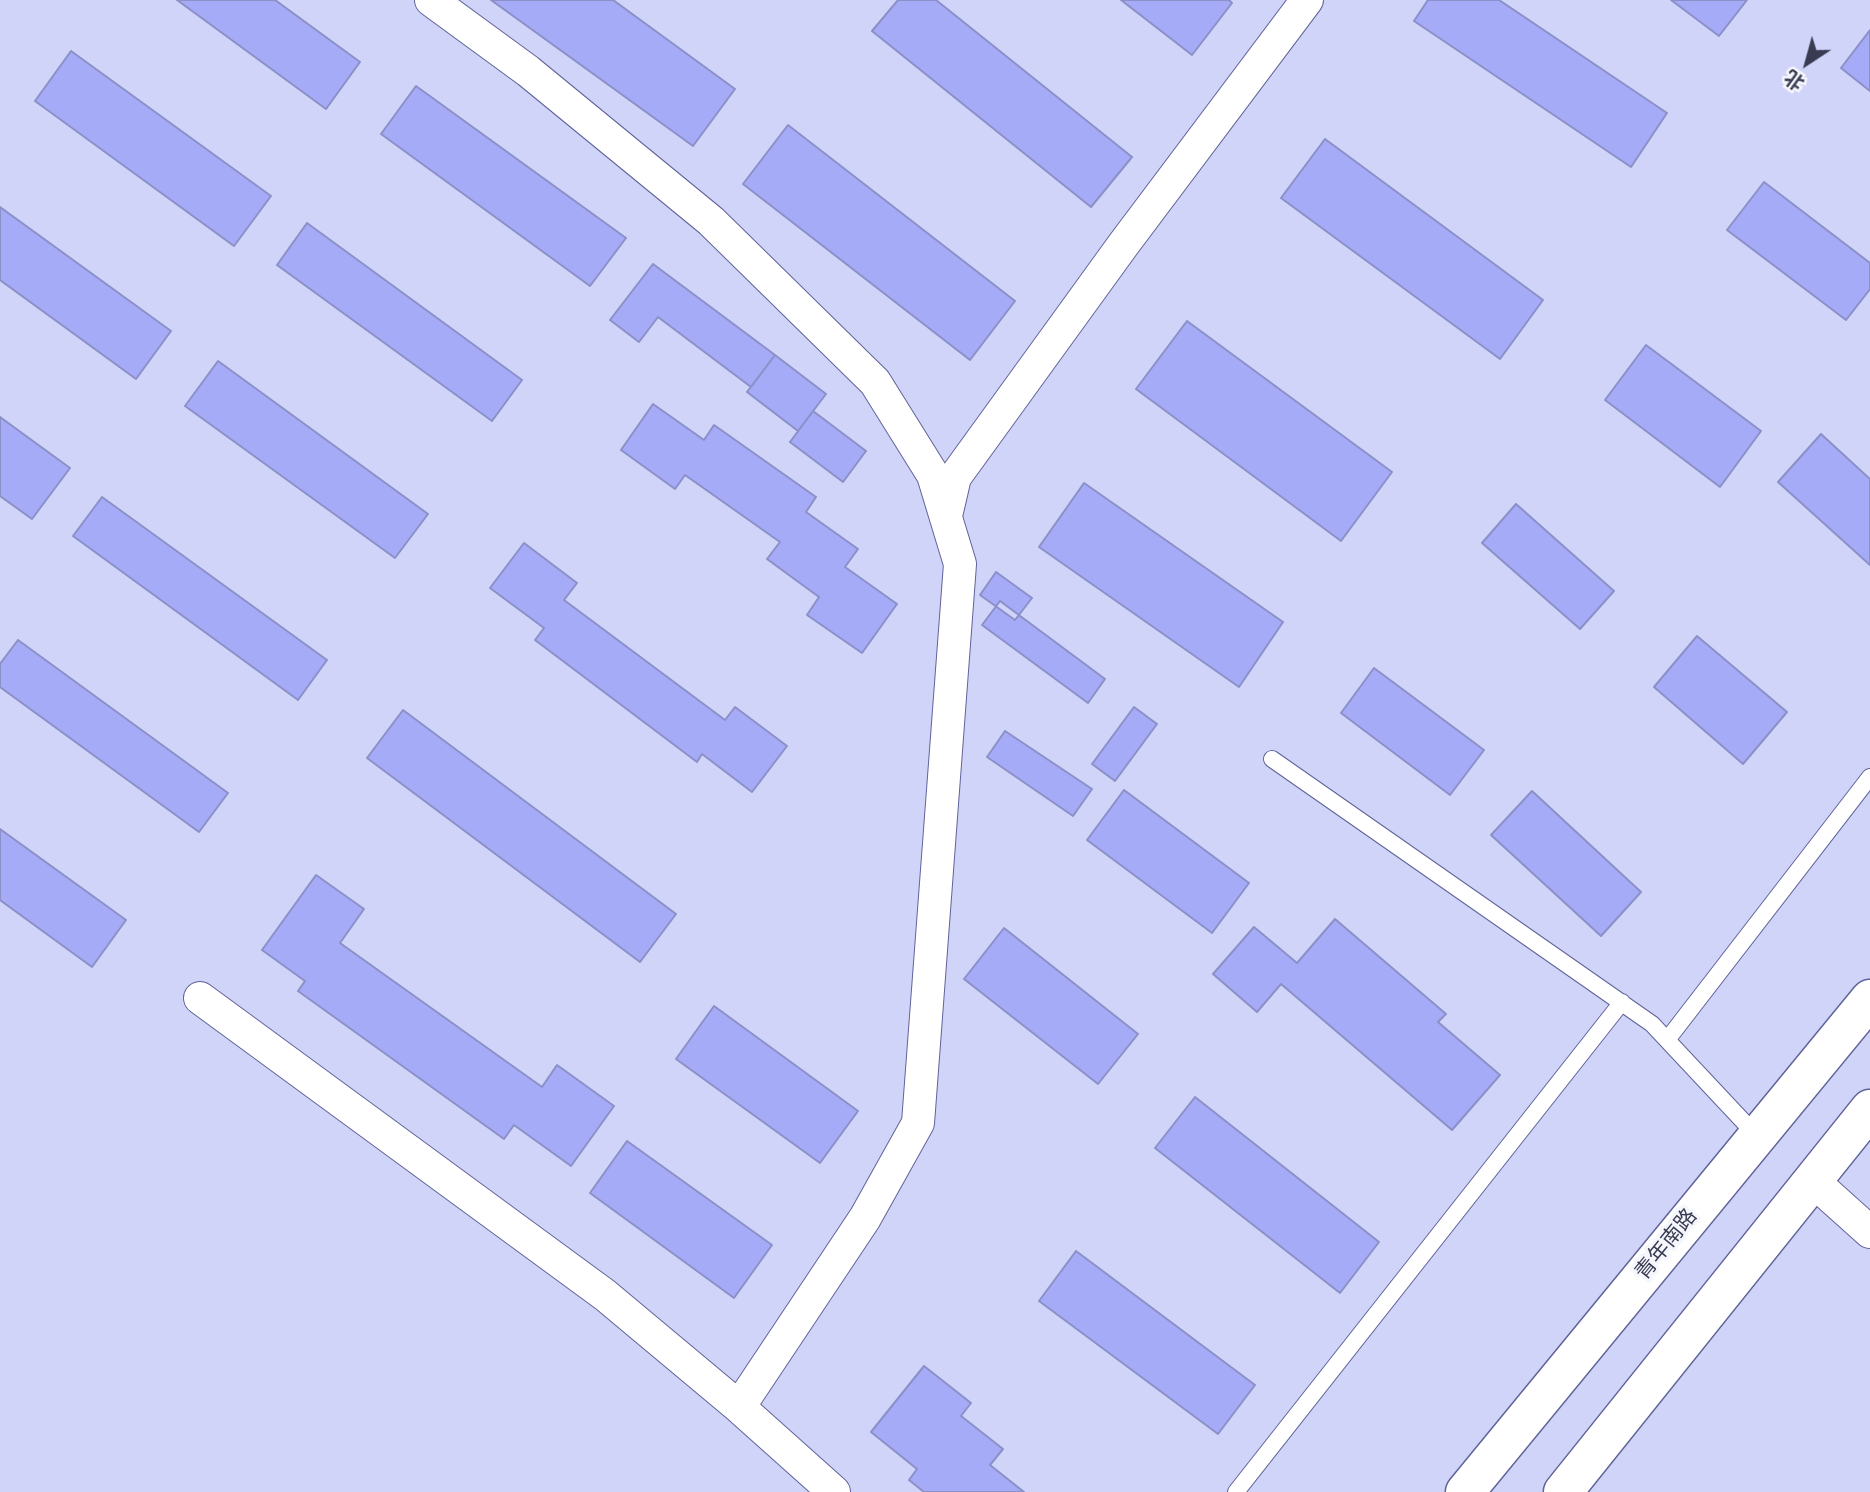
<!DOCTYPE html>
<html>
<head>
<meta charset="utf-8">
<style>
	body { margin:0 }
	#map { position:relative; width:1870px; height:1492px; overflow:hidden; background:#d0d4f8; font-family:Roboto,"Noto Sans SC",sans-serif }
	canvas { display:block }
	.north { position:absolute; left:1772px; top:28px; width:70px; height:70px; -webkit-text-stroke:5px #f6f7fd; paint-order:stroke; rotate:216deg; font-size:19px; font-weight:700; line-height:28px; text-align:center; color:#393b52 }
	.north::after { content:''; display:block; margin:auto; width:24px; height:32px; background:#393b52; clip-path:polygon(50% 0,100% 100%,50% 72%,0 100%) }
</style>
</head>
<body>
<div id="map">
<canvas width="1870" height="1492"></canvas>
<div class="north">北</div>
</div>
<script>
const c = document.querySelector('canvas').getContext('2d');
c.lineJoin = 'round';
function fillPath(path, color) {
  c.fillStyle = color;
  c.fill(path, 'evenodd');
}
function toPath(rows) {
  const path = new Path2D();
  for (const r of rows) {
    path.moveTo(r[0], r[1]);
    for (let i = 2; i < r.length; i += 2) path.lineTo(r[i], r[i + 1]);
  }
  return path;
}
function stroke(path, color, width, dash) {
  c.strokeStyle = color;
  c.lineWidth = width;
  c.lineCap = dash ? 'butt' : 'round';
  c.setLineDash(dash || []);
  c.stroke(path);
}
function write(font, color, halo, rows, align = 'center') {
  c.font = font + ' Roboto,"Noto Sans SC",sans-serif';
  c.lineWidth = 7;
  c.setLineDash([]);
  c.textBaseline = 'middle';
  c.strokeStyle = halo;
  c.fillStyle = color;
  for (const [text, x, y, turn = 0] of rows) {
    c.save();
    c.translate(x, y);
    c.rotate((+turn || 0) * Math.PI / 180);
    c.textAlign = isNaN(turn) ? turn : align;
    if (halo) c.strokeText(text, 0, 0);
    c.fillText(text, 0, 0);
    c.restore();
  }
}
const building = toPath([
	[177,0,275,0,360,62,326,109,177,0],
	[491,0,613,0,735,89,693,146,491,0],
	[898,0,936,0,1132,157,1091,207,872,31,898,0],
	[1121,0,1229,0,1232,3,1192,55,1121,0],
	[1428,0,1499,0,1667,113,1631,167,1414,21,1428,0],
	[1671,0,1747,0,1719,36,1671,0],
	[1870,30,1870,91,1841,68,1870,30],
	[71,51,271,196,234,246,35,101,71,51],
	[416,86,626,238,590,286,381,134,416,86],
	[788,125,1015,301,970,360,743,184,788,125],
	[1325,139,1543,300,1500,359,1281,198,1325,139],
	[1764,182,1870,263,1870,289,1846,320,1727,230,1764,182],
	[0,207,171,331,136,379,0,280,0,207],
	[307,223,522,380,492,421,277,265,307,223],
	[653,264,775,355,751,387,658,317,639,342,610,320,653,264],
	[1187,321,1392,472,1341,541,1136,389,1187,321],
	[1646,345,1761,431,1720,487,1605,400,1646,345],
	[775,355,826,394,798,431,747,392,775,355],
	[218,361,428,514,395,558,185,406,218,361],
	[653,404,704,440,714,425,816,497,806,512,858,549,845,567,897,604,862,653,807,615,819,597,767,559,780,542,685,475,675,489,621,450,653,404],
	[813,411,866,451,843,482,790,442,813,411],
	[0,417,70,468,32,519,0,496,0,417],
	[1821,434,1870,479,1870,565,1778,482,1821,434],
	[1084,483,1283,622,1239,687,1039,547,1084,483],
	[102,497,327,660,298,700,73,536,102,497],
	[1516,504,1614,591,1580,629,1482,543,1516,504],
	[524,543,577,583,564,600,725,720,735,707,787,746,752,792,702,754,697,762,535,640,544,628,490,588,524,543],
	[996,572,1032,598,1015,620,980,595,996,572],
	[1000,601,1105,679,1088,703,982,625,1000,601],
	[1697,636,1787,712,1743,764,1654,687,1697,636],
	[18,640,228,793,199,832,0,687,0,664,18,640],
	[1374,668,1484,750,1450,795,1341,713,1374,668],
	[1134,707,1157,724,1115,781,1092,764,1134,707],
	[403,710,676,914,640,962,367,758,403,710],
	[1005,731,1092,789,1073,816,987,757,1005,731],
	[1124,790,1249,883,1212,933,1087,840,1124,790],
	[1532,791,1641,892,1601,936,1491,835,1532,791],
	[0,829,126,920,92,967,0,900,0,829],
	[316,875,364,909,340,943,542,1087,557,1065,614,1106,571,1166,514,1125,504,1139,298,991,305,981,262,950,316,875],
	[1335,919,1446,1014,1438,1022,1500,1075,1452,1130,1281,984,1257,1012,1213,974,1254,927,1297,963,1335,919],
	[1004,928,1138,1034,1098,1084,964,979,1004,928],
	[714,1006,858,1111,820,1163,676,1059,714,1006],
	[1195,1097,1379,1242,1340,1293,1155,1148,1195,1097],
	[627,1141,772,1245,734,1298,590,1193,627,1141],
	[1076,1251,1255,1385,1218,1434,1039,1301,1076,1251],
	[924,1366,971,1403,961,1416,1003,1449,990,1465,1024,1492,924,1492,909,1480,917,1469,871,1432,924,1366]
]);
fillPath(building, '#a6abf8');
stroke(building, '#8b90c8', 2);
const service = toPath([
	[1272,759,1652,1024,1757,1136],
	[1667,1040,1870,777],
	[1236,1492,1622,1002]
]);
const minor = toPath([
	[431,0,528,71,711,221,875,382,933,475,960,564,918,1123,865,1218,739,1407],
	[946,516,955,477,1123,245,1307,0],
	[200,998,605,1295,739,1407,834,1492],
	[1812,1180,1870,1232]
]);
const secondary = toPath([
	[1465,1492,1870,999],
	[1563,1492,1870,1109]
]);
stroke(service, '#606398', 18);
stroke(minor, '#606398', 34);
stroke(secondary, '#606398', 41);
stroke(service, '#fff', 16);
stroke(minor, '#fff', 32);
stroke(secondary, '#fff', 38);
write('21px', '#393b52', '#f6f7fd', [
	["青年南路",1667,1245,-51]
]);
</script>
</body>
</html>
